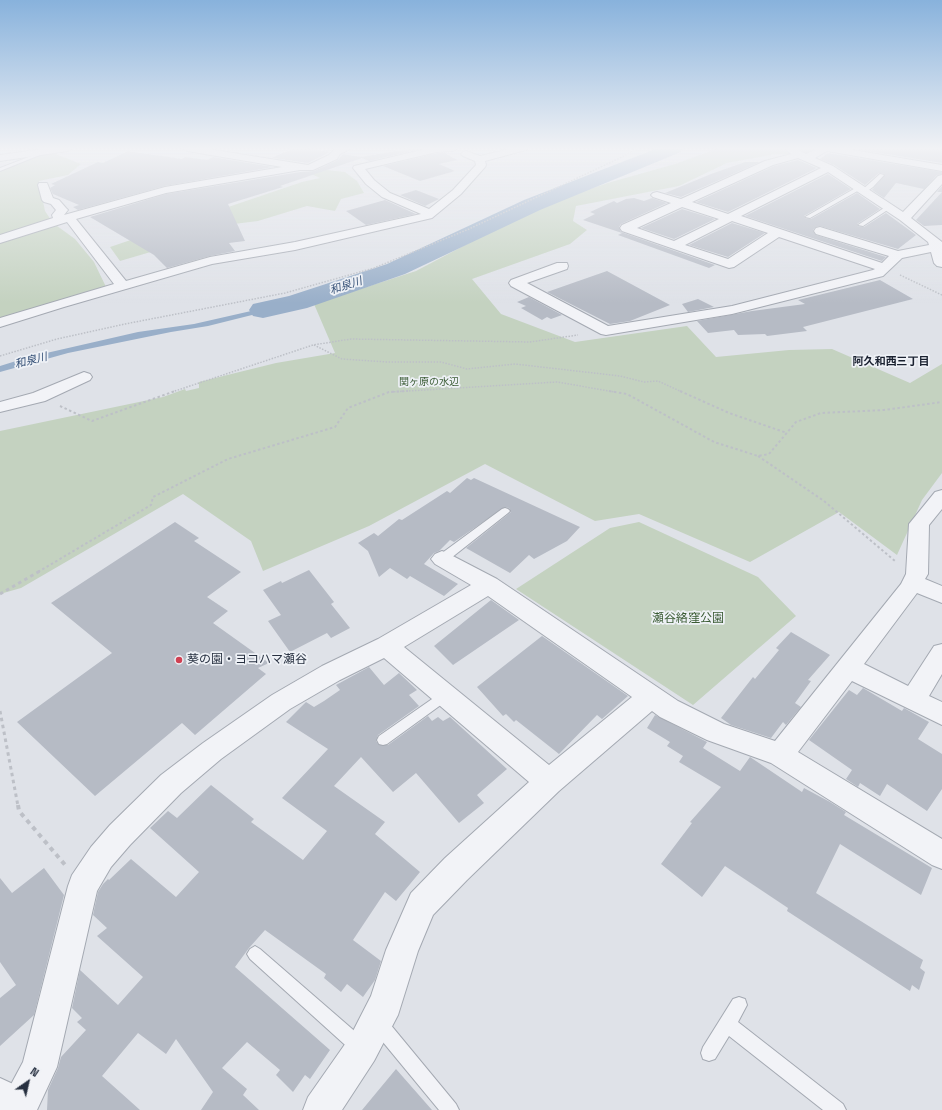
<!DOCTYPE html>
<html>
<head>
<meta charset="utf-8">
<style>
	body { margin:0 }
	#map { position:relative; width:942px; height:1110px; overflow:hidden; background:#dfe2e8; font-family:"Space Grotesk",sans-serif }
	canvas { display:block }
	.north { position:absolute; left:8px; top:1062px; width:40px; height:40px; -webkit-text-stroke:3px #eef1f6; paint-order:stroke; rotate:34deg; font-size:11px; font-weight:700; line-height:16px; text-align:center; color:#273040 }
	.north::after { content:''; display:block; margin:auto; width:14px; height:18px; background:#273040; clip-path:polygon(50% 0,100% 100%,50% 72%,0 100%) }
</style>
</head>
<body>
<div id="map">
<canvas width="942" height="1110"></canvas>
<div class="north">N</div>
</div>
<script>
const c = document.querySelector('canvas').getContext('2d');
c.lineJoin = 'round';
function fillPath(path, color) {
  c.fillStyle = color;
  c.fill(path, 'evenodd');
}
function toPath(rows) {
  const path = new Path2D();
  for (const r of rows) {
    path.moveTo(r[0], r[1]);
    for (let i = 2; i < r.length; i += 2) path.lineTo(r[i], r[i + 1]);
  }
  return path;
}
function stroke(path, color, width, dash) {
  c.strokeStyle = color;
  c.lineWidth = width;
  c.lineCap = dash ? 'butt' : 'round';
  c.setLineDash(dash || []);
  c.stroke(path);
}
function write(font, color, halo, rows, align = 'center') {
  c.font = font + ' "Space Grotesk","Noto Sans JP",sans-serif';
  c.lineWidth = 3.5;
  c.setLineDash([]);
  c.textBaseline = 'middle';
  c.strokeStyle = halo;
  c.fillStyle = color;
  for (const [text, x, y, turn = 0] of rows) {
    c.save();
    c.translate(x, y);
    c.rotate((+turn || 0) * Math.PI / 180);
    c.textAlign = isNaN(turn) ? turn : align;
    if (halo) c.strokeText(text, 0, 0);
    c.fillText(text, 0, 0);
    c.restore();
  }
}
fillPath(toPath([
	[719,148,821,148,806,154,776,154,727,163,679,186,576,206,573,221,587,230,570,244,472,279,501,314,575,342,687,326,716,357,789,350,832,349,910,383,942,364,942,473,922,500,897,555,839,512,750,562,639,514,595,521,485,464,369,526,263,571,251,541,183,494,21,588,0,594,0,431,163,397,185,389,186,391,199,388,199,382,276,363,335,353,314,304,416,271,524,214,556,200,611,182,675,164],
	[37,153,56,154,81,164,68,175,39,181,45,211,53,223,75,239,94,262,107,289,0,320,0,168],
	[319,169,345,172,357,181,364,193,341,199,335,211,307,206,258,221,218,226,154,251,120,261,110,247,302,182,320,178,311,174],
	[639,522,758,577,796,616,693,705,516,589,610,528]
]), '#c4d2c0');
fillPath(toPath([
	[669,148,682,148,532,205,560,192],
	[317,296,284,307,208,326,171,332,68,353,0,372,0,366,29,357,138,332,194,324]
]), '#99afc9');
fillPath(toPath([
	[658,148,683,148,681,152,540,210,405,274,307,308,263,318,253,316,249,310,253,304,289,296,387,264,524,200,658,148]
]), '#99afc9');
fillPath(toPath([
	[293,148,302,148,330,152,308,163,272,158],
	[413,148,425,148,369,161,362,158,280,186,283,187,228,204,245,241,229,243,235,251,210,256,167,268,154,255,90,217,166,194,300,172,314,171,338,160,343,154,361,157],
	[848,148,942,148,942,163],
	[128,151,182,159,185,157,207,160,213,157,273,167,165,186,78,210,73,207,79,205,53,194,50,188,55,185,51,184,98,162,103,163],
	[437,153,445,153,457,160,439,164,455,171,420,181,383,166],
	[828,153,942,172,942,174,937,175,924,189,896,183,884,198,872,190,885,174,879,173,865,185,834,165,820,159],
	[798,160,817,168,728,212,696,202,774,166],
	[745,162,760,162,681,197,665,193,711,174],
	[828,174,851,189,804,216,804,218,811,219,857,193,880,209,857,224,857,226,864,227,886,213,916,235,898,249,820,226,816,227,813,230,816,235,886,257,882,261,745,216],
	[942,186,942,225,924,226,916,220,942,192,937,192],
	[416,190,439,199,425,206,400,195],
	[634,198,644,201,652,198,667,203,621,224,619,227,621,232,715,265,709,268,618,235,622,233,583,220,595,214,590,212,614,201,617,203,626,199],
	[385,200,416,214,366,225,346,211],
	[682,209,715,219,674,239,641,228],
	[732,223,765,233,728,257,689,245],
	[607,271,670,305,630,321,610,324,547,292],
	[880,280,913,299,803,327,807,331,767,336,765,334,738,335,734,330,708,333,697,321,752,311,805,304,798,300],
	[529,297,562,315,551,319,547,317,542,320,521,308,526,306,517,302],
	[698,299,714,307,688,312,682,304],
	[467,478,471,480,474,478,580,527,567,541,534,559,529,555,510,573,466,548,511,512,509,508,505,507,454,542,450,540,439,551,434,553,424,564,458,584,444,596,410,576,407,579,390,568,379,577,368,551,358,543,374,533,378,536,399,519,402,520,447,491,450,493],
	[175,522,199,538,194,541,241,572,207,597,228,611,213,623,269,663,258,668,266,674,195,735,182,723,95,796,17,722,112,653,51,603],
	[309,570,334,602,331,604,350,628,331,638,327,633,290,652,268,621,281,615,263,590,281,581,282,583],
	[491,600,519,620,453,665,434,646],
	[791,632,830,655,808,680,811,681,795,703,801,707,786,725,783,722,771,738,731,725,721,718,753,677,755,679,779,650,776,648],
	[542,636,628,696,602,719,597,715,559,754,516,720,514,722,506,714,503,716,477,687],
	[369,667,384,685,399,673,417,690,409,695,419,706,378,735,376,741,379,745,388,745,428,716,432,721,438,717,443,721,450,717,507,769,477,795,484,803,459,823,416,773,393,792,361,757,334,786,385,822,375,834,420,872,396,901,385,892,353,940,381,961,375,980,363,997,347,984,341,992,324,978,326,974,265,930,249,948,235,967,330,1050,310,1079,305,1075,293,1092,276,1075,280,1070,247,1042,222,1068,247,1089,243,1095,259,1110,201,1110,213,1092,176,1039,166,1054,138,1033,102,1076,140,1110,47,1110,48,1090,58,1068,61,1057,86,1030,77,1022,82,1018,72,1008,80,970,118,1005,143,977,97,936,107,928,93,915,98,892,103,884,108,879,109,880,131,859,176,897,199,872,150,828,168,811,177,818,211,785,254,819,251,822,303,860,327,831,282,798,328,749,286,722,306,702,314,707,324,701,325,702,324,701,340,690,336,685],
	[863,688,902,711,904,708,929,722,918,739,942,754,942,789,927,811,887,784,880,796,860,783,858,787,846,779,852,770,809,740,849,690,857,695],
	[655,715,707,742,703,748,740,771,750,757,802,792,804,788,830,802,846,812,844,815,932,868,921,895,840,844,816,893,923,960,920,968,925,972,919,990,912,985,910,991,787,911,788,908,725,866,702,897,661,864,692,823,690,822,721,787,679,762,683,756,667,746,670,742,647,728],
	[44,868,64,895,34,1015,0,1046,0,998,16,985,0,962,0,878,12,893],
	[396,1069,432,1110,362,1110]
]), '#b6bbc5');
const service = toPath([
	[45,148,50,148,52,150,0,171,0,168,47,150,45,148],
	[880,174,884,175,873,187,866,192,862,192,862,190,880,174],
	[859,186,861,187,861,189,810,218,805,217,859,186],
	[887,206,890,208,889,209,863,226,858,225,887,206],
	[505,508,508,509,510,511,508,513,446,562,438,562,437,559,438,556,502,509,505,508],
	[445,690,449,691,451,695,449,699,387,744,383,745,379,744,377,740,379,736,445,690],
	[255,946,260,949,366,1041,368,1047,366,1053,360,1055,354,1053,250,959,247,954,250,949,255,946],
	[739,997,745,999,747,1005,738,1022,843,1104,846,1110,823,1110,729,1036,715,1059,709,1061,703,1059,701,1053,703,1047,733,999,739,997],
	[379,1016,385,1018,456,1104,459,1110,439,1110,373,1030,371,1024,373,1018,379,1016]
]);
const minor = toPath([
	[182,148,202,148,308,165,329,155,334,150,339,148,352,148,340,154,337,159,313,170,300,170,166,193,76,219,126,281,210,257,295,242,421,214,382,197,366,184,353,168,354,166,430,148,457,148,455,150,452,151,437,152,365,169,374,180,390,193,429,209,453,190,476,165,475,161,463,156,461,154,463,152,466,151,480,156,513,148,528,148,526,150,485,161,486,165,485,167,461,194,432,218,295,250,212,264,64,307,0,327,0,318,114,284,67,222,0,243,0,235,53,218,52,215,56,210,51,204,44,202,42,200,38,185,39,183,47,183,53,198,59,200,66,208,68,210,64,215,165,187,282,167,187,151,182,148],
	[785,148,795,148,806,154,819,148,841,148,942,165,942,171,827,151,815,158,833,166,903,212,938,176,942,175,942,184,911,218,942,242,942,267,937,266,934,263,931,252,902,258,883,276,732,314,606,335,601,334,511,286,509,283,511,280,557,263,567,263,568,266,567,269,527,283,608,326,732,306,873,270,875,269,779,237,734,267,729,268,622,231,620,228,622,225,671,203,653,197,651,195,653,193,657,192,681,199,765,161,791,154,785,148],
	[798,158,821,168,728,214,692,202,773,165,798,158],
	[828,172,900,220,928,242,929,245,898,251,820,227,816,228,814,231,816,234,889,256,882,263,741,216,828,172],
	[682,207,719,219,674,241,637,228,682,207],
	[732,221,768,233,728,259,685,245,732,221],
	[84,372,90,374,92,377,90,380,45,401,0,412,0,402,33,393,84,372],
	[942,490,942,509,929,525,928,574,925,579,942,586,942,603,917,593,864,664,908,686,934,646,942,644,942,674,929,696,942,702,942,725,852,681,798,752,942,839,942,869,932,865,771,763,707,740,660,717,652,711,559,791,467,880,433,915,418,951,398,1015,374,1061,342,1110,303,1110,308,1097,350,1037,371,996,386,950,411,893,445,858,529,782,384,658,340,680,290,709,221,759,181,793,130,845,111,867,97,891,57,1067,37,1110,0,1110,0,1097,8,1090,23,1062,68,886,72,875,91,847,110,825,161,775,203,743,272,695,322,666,378,639,471,585,435,564,431,559,435,554,442,551,449,554,497,579,678,701,724,724,775,741,901,584,906,574,909,524,935,492,942,490],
	[488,596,632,697,549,765,404,647,488,596]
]);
const tertiary = toPath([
	[50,148,73,148,68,151,0,161,0,155,50,148],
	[0,1078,13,1084,21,1097,27,1110,0,1110,0,1078]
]);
stroke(service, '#a4a9b2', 2);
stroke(minor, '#a4a9b2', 2);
stroke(tertiary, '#a4a9b2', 2);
stroke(toPath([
	[900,275,942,295],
	[314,345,342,359,387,362,441,362,467,369,515,364,620,376,644,382,658,381,682,392],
	[0,356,57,339,125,324,285,293,374,268,469,229,622,157,637,148],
	[172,392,313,345,351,339,530,342,578,335],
	[391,392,557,382,615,392]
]), '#bdc0c7', 1.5, [1.5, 1.5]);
stroke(toPath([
	[609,391,627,394,714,442,758,456,769,454,796,422,821,413,884,410,942,402],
	[680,391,729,413,787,433],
	[60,406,92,421,175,391],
	[758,456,824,501,895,561],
	[38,572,151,505,153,497,228,459,335,427,348,408,389,392,408,391]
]), '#bdc0c7', 2, [2.5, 2.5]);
stroke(toPath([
	[0,594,40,571],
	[0,711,18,806]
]), '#bdc0c7', 3, [3.5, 3.5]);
stroke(toPath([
	[18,805,19,811,66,866]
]), '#bdc0c7', 4, [4.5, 4.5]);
fillPath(service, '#f2f3f7');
fillPath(minor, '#f2f3f7');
fillPath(tertiary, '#f2f3f7');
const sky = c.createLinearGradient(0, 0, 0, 303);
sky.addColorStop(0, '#88b2dc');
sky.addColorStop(0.49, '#f1f2f5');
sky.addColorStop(1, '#f1f2f500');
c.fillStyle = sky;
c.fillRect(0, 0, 942, 303);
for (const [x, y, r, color] of [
	[179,660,4,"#d04153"]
]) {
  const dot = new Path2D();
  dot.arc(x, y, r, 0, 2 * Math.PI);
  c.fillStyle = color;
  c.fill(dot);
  stroke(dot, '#eef1f6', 1.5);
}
write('10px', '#3b5c35', '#eef1f6', [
	["関ヶ原の水辺",429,382]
]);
write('italic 11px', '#314d74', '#eef1f6', [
	["和泉川",346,286,-18],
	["和泉川",31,361,-14]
]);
write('bold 11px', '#1a2130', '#eef1f6', [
	["阿久和西三丁目",891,362]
]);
write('12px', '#3b5c35', '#eef1f6', [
	["瀬谷絡窪公園",688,619]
]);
write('12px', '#273040', '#eef1f6', [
	["葵の園・ヨコハマ瀬谷",187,660]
], 'left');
</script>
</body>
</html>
